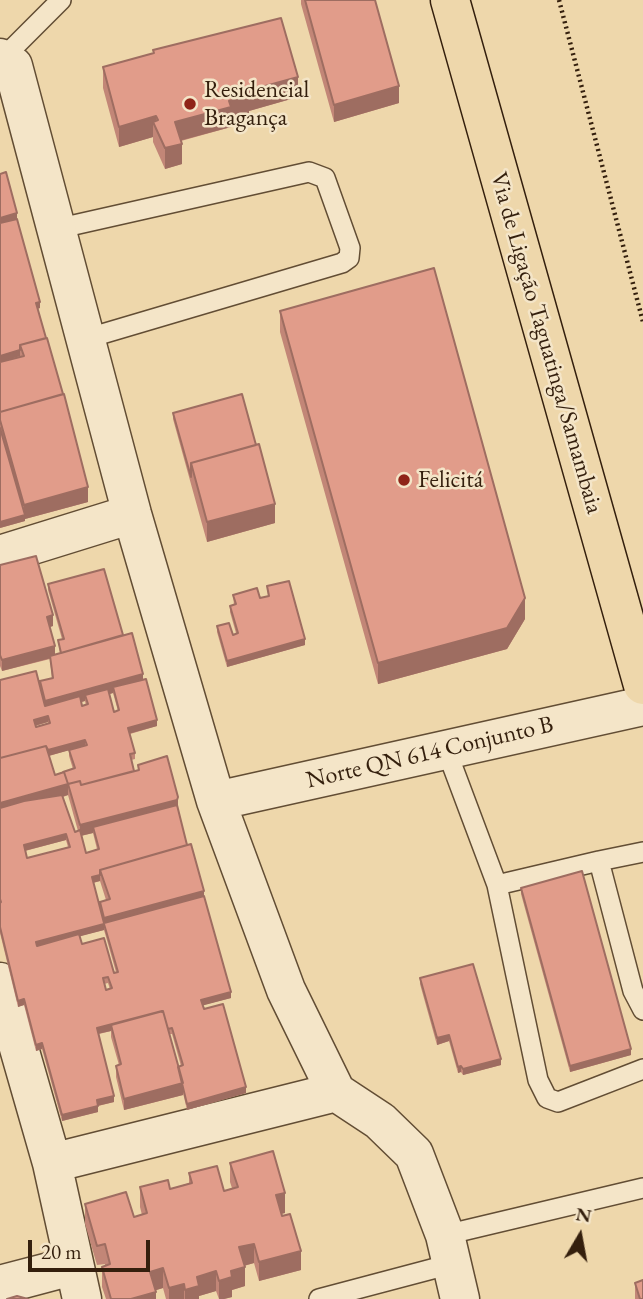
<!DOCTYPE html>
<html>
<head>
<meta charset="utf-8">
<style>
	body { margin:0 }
	#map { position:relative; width:643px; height:1299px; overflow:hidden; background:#eed7ab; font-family:"EB Garamond",serif }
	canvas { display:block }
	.north { position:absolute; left:545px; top:1201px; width:70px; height:70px; -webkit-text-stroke:5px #f4e5c8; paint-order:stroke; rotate:10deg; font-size:19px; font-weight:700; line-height:28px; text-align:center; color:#341f0d }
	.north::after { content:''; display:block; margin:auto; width:24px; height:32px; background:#341f0d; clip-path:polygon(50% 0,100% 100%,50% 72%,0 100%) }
	.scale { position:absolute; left:28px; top:1240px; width:122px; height:32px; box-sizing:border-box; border:4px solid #341f0d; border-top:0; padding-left:9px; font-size:21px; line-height:24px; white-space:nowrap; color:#341f0d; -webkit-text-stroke:5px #f4e5c8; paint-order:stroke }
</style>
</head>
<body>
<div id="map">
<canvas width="643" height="1299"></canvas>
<div class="north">N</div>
<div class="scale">20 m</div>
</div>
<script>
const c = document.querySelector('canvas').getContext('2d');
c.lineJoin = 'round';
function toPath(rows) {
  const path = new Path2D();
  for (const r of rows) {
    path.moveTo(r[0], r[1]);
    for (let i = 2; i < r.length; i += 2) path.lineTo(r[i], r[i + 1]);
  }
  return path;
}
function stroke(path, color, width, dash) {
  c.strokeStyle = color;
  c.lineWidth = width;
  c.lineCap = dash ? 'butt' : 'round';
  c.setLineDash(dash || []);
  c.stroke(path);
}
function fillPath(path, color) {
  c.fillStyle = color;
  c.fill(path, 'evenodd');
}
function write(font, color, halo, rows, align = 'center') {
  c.font = font + ' "EB Garamond",serif';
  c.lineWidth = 5;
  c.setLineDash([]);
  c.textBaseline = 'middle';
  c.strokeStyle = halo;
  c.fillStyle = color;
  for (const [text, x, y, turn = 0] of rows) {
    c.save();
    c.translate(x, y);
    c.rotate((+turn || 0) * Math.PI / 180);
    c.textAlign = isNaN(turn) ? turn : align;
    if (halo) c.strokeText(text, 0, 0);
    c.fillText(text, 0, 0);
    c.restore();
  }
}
const lane = toPath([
	[3,58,61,0],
	[56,229,309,172,325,178,350,248,349,258,342,263,85,339],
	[446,749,497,885],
	[643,852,599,861,633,991,643,1010],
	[599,861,497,885,538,1080,547,1098,558,1102,643,1069],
	[445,1235,643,1188],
	[319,1299,451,1264]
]);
const street = toPath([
	[0,58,13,66,132,514,216,801,286,990,336,1092,380,1121,414,1154,445,1235,460,1299],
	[0,555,132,514],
	[216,801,643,706],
	[0,982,52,1163,82,1299],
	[52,1163,336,1092],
	[0,1285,72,1266]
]);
const primary = toPath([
	[450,0,643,685]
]);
stroke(lane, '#624d34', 22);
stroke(street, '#624d34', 41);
stroke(primary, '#341f0d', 41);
stroke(toPath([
	[559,0,643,322]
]), '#341f0d', 4.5, [2, 3.5]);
stroke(lane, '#f4e5c8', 19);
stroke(street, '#f4e5c8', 38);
stroke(primary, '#eed7ab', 38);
fillPath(toPath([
	[301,0,375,0,399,103,334,122,301,4],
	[153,50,298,97,249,111,249,116,231,121,231,127,181,141,182,164,165,169,153,142,153,137,119,147,103,88,103,67,153,53],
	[0,174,17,219,40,308,37,309,88,502,25,519,25,521,0,528],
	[280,311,525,619,507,649,378,684,280,332],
	[173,413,275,523,207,542,173,419],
	[0,565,53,626,49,627,55,655,60,653,58,640,62,639,48,590,48,584,123,635,143,680,157,726,130,734,135,753,135,759,131,760,134,771,138,770,138,765,178,808,178,809,187,845,204,896,231,998,203,1005,246,1093,187,1110,183,1093,183,1095,124,1110,116,1077,116,1066,119,1065,111,1037,111,1031,99,1034,114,1102,98,1106,98,1112,62,1121,42,1049,36,1051,24,1005,18,1007,0,933,0,680,40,686,40,681,52,679,50,659,2,671,0,666],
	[113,693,118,711,114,712,109,694],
	[85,701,86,705,82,706,81,702],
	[48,722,48,723,36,727,35,726],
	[69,750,69,756,73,769,55,775,49,756],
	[68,795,78,831,75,832,63,797],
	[93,833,97,849,86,853,81,836],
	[66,840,68,847,27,858,25,851],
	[100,881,106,900,100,902,100,907,93,883],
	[104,930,116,972,114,973,82,944,80,936],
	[108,983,110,989,106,990,104,984],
	[169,1034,172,1034,181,1066,178,1067],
	[267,586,305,645,227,667,217,632,217,626,233,635,236,633,230,612,230,606,234,605,233,595,260,598,268,596],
	[521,888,631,1055,570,1072,521,894],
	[420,978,501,1065,463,1075,461,1072,458,1073,449,1041,437,1045,420,984],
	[230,1163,285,1213,281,1214,301,1270,259,1281,254,1263,244,1266,245,1286,232,1290,232,1297,224,1299,219,1299,216,1291,199,1296,199,1299,166,1299,163,1288,156,1290,156,1299,106,1299,102,1287,102,1267,105,1266,105,1264,97,1265,85,1224,85,1204,134,1217,142,1215,140,1207,140,1187,170,1189,189,1183,189,1173,224,1191,232,1188,230,1182],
	[635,1283,643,1299,635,1299]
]), '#c28677');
fillPath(toPath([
	[298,77,298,97,249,111,249,116,231,121,231,127,175,142,175,122,229,101,247,91],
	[399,86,399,103,334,122,334,105],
	[156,116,156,130,153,122,153,137,119,147,119,127],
	[182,144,182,164,165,169,165,148],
	[17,213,17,225,0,229,0,218],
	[40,302,40,308,36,309,36,303],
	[20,350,20,356,0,362,0,356],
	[88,487,88,502,25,519,25,521,0,528,0,522,24,515,24,505],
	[275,504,275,523,207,542,207,522],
	[525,598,525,619,507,649,378,684,378,663],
	[53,615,53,626,47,628,47,617],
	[305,639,305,645,227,667,227,661],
	[55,646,55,657,2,671,2,660],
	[143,674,143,685,113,687,113,693,87,701,85,695,85,701,45,712,45,701],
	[48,716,48,722,34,726,34,720],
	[157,720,157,726,128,734,128,728],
	[85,740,85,746,0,769,0,763],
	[68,784,68,795,0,815,0,803],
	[178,797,178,808,177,811,93,827,93,833,80,836,80,825],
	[66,834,66,840,24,851,24,845],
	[100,875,100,881,92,883,92,877],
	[204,891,204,902,104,924,104,918],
	[104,924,104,930,36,948,36,942],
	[231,992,231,998,201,1006,201,1000],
	[24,999,24,1005,18,1007,18,1001],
	[162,1011,162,1017,111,1025,111,1031,97,1034,97,1028],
	[449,1035,449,1041,437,1045,437,1038],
	[42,1043,42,1049,36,1051,36,1045],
	[631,1049,631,1055,570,1072,570,1066],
	[501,1059,501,1065,463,1075,463,1069],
	[461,1066,461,1072,458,1073,458,1067],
	[183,1083,183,1095,124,1110,124,1099],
	[246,1087,246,1093,187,1110,187,1104],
	[114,1096,114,1102,97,1106,97,1100],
	[98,1106,98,1112,62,1121,62,1115],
	[285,1193,285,1213,276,1215,276,1195],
	[254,1244,254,1263,239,1267,239,1247],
	[301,1251,301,1270,259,1281,259,1262],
	[245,1267,245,1286,232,1290,232,1297,224,1299,219,1299,219,1281,231,1271],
	[163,1268,163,1288,150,1292,150,1272],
	[216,1271,216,1291,199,1296,199,1299,185,1299,185,1290,197,1277],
	[184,1284,184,1299,169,1299,169,1288],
	[156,1292,156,1299,131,1299]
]), '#9e6d61');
const building = toPath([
	[305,0,375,0,399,86,334,105,305,0],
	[281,18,298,77,247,91,249,95,229,101,231,107,175,122,182,144,165,148,153,122,158,120,156,116,119,127,103,67,154,53,153,50,281,18],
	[6,172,17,213,0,218,0,174,6,172],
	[17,219,40,302,36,303,46,338,20,345,20,350,0,356,0,223,17,219],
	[434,268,525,598,507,628,378,663,280,311,434,268],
	[47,338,63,394,0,412,0,362,24,356,20,345,47,338],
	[64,394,88,487,24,505,0,420,0,412,64,394],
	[242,394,256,445,191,463,191,477,173,413,242,394],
	[0,428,25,515,0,522,0,428],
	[259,444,275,504,207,522,191,463,259,444],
	[36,556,53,615,47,617,55,646,2,660,0,655,0,565,36,556],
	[104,569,123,635,61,653,58,640,64,639,48,584,104,569],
	[289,581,305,639,227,661,217,626,229,623,233,635,238,633,230,606,236,604,233,595,257,588,260,598,269,596,267,586,289,581],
	[132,633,143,674,45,701,40,681,53,678,50,656,132,633],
	[36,671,45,706,80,696,82,706,88,704,85,695,108,689,114,712,119,710,113,687,146,679,157,720,128,728,135,753,130,754,134,771,81,785,80,781,68,784,64,772,63,772,75,768,69,750,87,745,85,740,48,750,46,746,0,758,0,680,36,671],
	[48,716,50,723,36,727,34,720,48,716],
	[46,746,55,775,64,772,68,784,80,781,81,785,139,770,138,765,167,756,178,797,177,800,80,825,68,784,0,803,0,758,46,746],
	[62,795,75,832,80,830,86,853,99,849,93,827,177,805,187,845,100,870,100,875,92,877,104,923,204,896,231,992,201,1000,204,1009,223,1004,246,1087,187,1104,178,1067,183,1065,172,1028,168,1029,163,1011,162,1012,162,1011,97,1028,114,1096,97,1100,98,1106,62,1115,42,1043,36,1045,24,999,18,1001,0,927,0,903,1,902,0,899,0,808,24,801,62,795],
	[66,834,70,847,27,858,24,845,66,834],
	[104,924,118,972,114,973,104,938,82,944,79,934,37,946,36,942,104,924],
	[108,977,112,988,106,990,103,978,108,977],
	[191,844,204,891,104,918,100,902,110,899,100,870,191,844],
	[582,871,631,1049,570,1066,521,888,582,871],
	[473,964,501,1059,463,1069,461,1066,458,1067,449,1035,437,1038,420,978,473,964],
	[163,1011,183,1083,124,1099,116,1066,121,1064,111,1025,163,1011],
	[273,1151,285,1193,276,1195,282,1216,290,1214,301,1251,259,1262,254,1244,239,1247,245,1267,231,1271,232,1277,219,1281,216,1271,197,1277,199,1286,185,1290,184,1284,169,1288,163,1268,150,1272,156,1292,131,1299,111,1299,102,1267,110,1264,105,1244,97,1246,85,1204,126,1192,134,1217,147,1213,140,1187,168,1180,170,1189,192,1183,189,1173,217,1166,224,1191,238,1187,230,1163,273,1151],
	[643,1280,643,1299,640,1299,635,1283,643,1280],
	[17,1296,28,1299,7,1299,17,1296]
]);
fillPath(building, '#e19c8a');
stroke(building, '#9e6d61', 2);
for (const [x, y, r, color] of [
	[190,104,7,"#8f2418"],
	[404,480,7,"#8f2418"]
]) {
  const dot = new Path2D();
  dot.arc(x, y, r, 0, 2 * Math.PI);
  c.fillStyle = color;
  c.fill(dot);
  stroke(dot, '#f4e5c8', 2.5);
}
write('24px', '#341f0d', '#f4e5c8', [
	["Residencial",204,90],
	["Bragança",204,118],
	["Felicitá",418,480]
], 'left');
write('24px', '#341f0d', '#f4e5c8', [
	["Via de Ligação Taguatinga/Samambaia",546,343,74],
	["Norte QN 614 Conjunto B",430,753,-13]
]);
</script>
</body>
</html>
